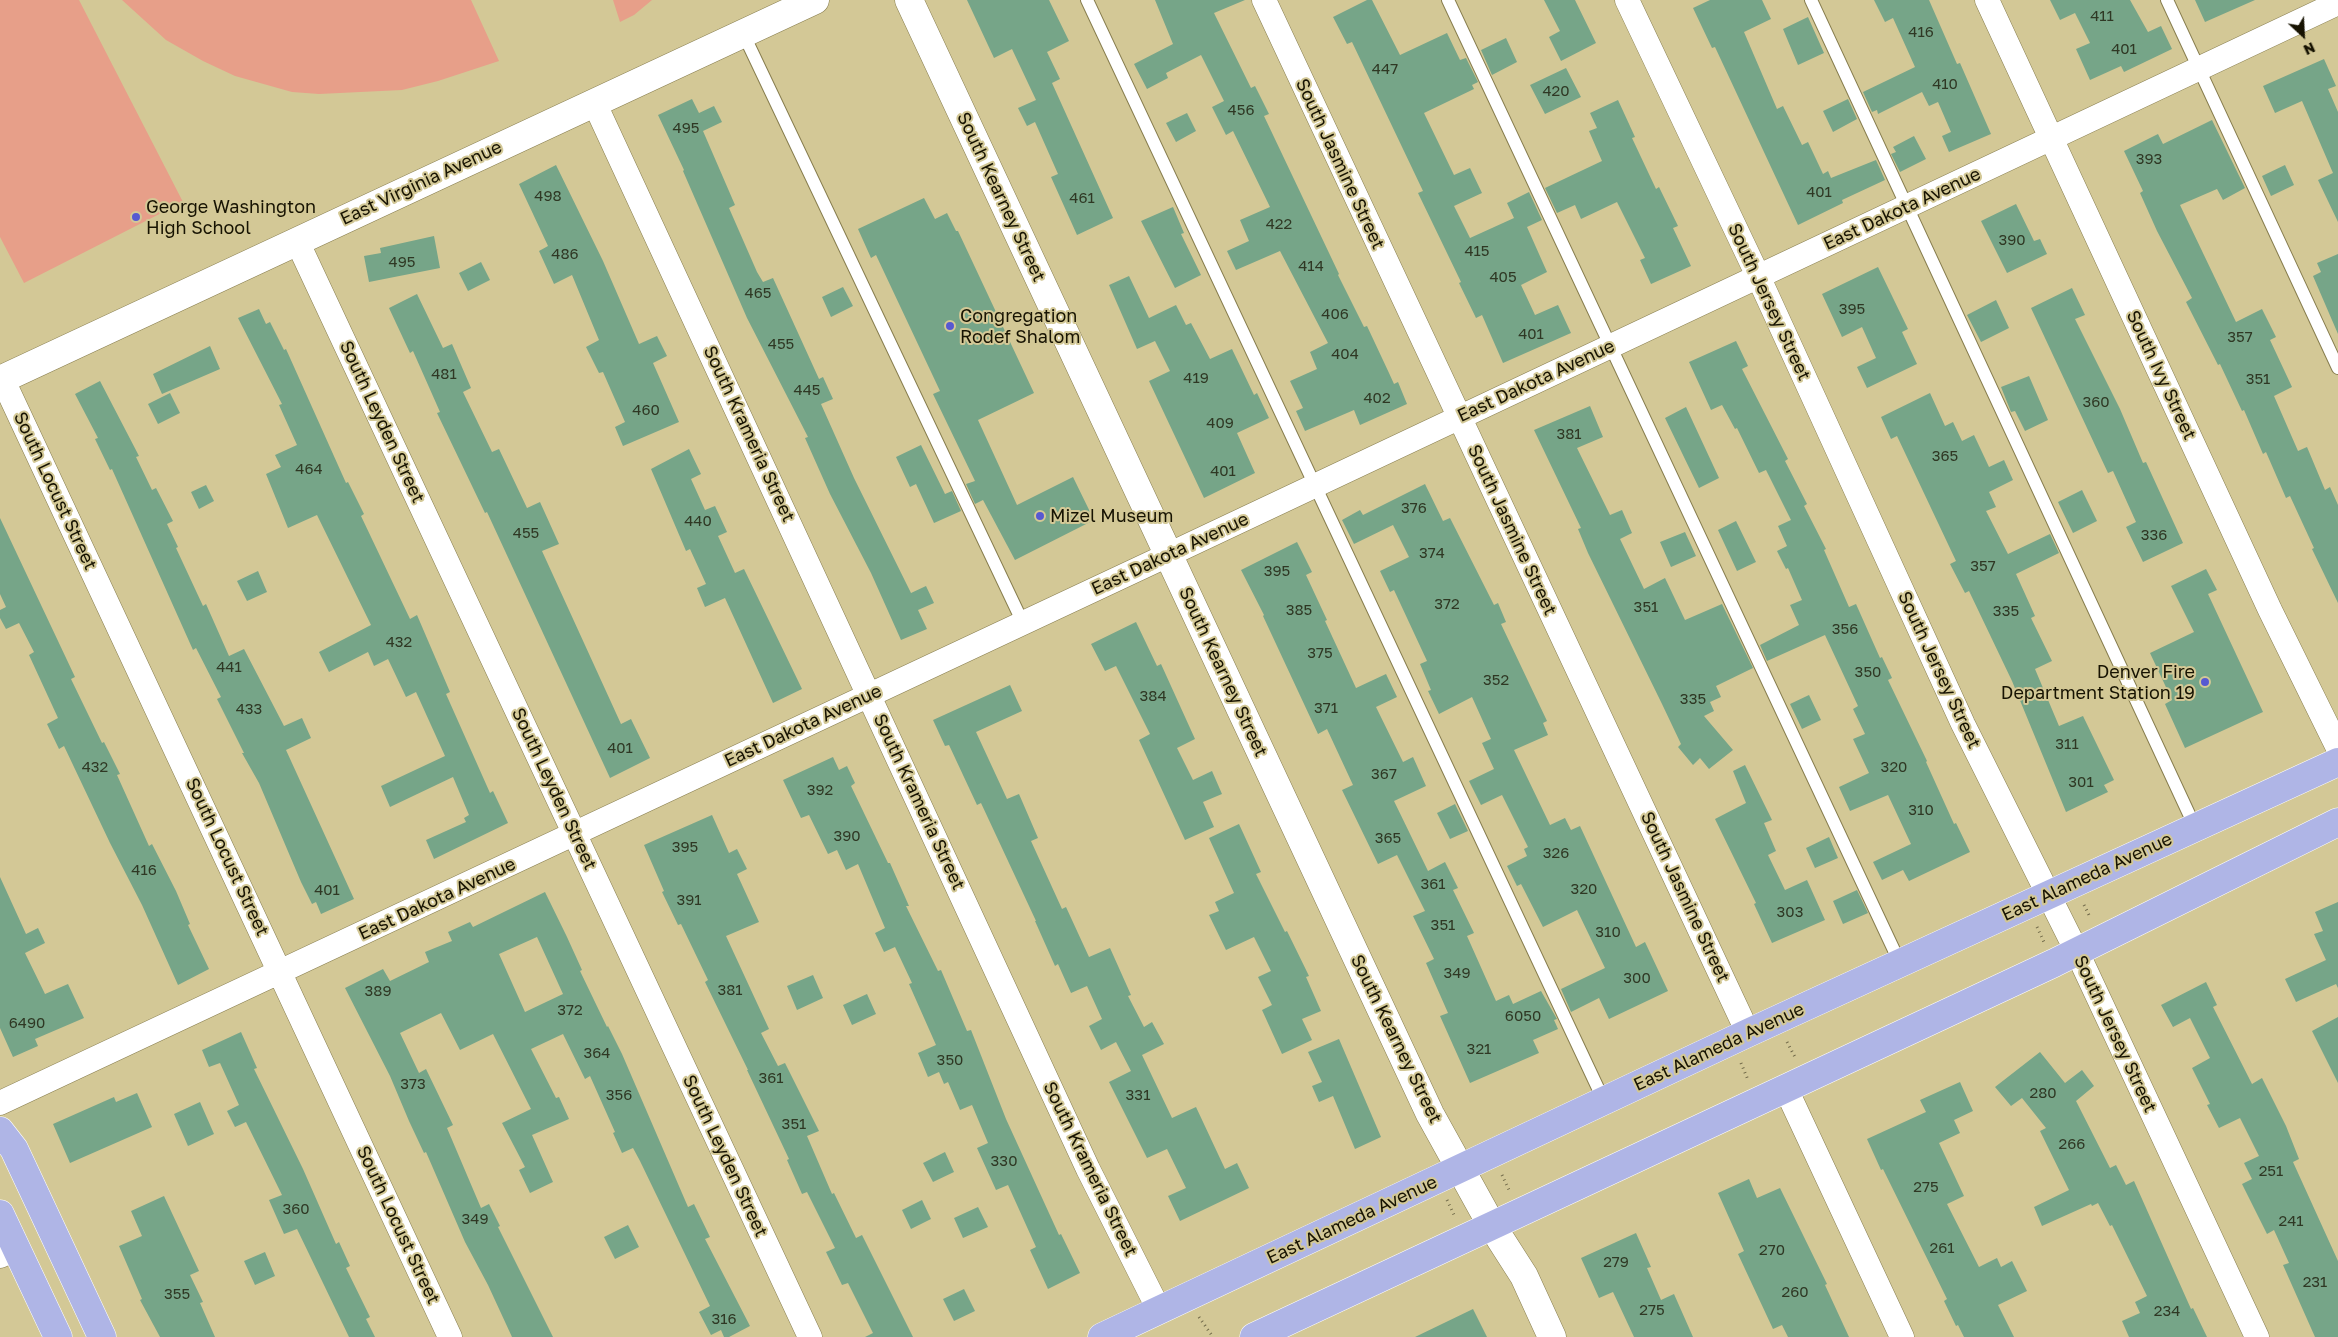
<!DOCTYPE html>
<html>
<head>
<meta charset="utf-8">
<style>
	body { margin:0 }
	#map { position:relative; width:2338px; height:1337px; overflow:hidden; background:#d3c896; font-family:"Golos Text",sans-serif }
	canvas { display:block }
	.north { position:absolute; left:2278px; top:10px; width:50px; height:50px; -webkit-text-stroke:4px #d3c896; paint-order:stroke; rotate:155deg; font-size:14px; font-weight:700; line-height:20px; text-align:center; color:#171302 }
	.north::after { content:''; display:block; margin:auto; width:18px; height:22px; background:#171302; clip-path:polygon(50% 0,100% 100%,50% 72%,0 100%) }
</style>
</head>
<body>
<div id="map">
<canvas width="2338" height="1337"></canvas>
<div class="north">N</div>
</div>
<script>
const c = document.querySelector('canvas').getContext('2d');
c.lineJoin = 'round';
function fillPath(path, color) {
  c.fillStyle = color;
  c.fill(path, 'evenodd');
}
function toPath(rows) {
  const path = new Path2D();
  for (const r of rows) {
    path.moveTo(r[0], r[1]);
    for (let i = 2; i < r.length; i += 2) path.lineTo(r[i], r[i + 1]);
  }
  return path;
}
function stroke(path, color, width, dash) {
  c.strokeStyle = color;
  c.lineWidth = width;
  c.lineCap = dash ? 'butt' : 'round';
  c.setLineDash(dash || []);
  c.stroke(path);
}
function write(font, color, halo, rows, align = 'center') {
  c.font = font + ' "Golos Text",sans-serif';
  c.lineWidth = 4;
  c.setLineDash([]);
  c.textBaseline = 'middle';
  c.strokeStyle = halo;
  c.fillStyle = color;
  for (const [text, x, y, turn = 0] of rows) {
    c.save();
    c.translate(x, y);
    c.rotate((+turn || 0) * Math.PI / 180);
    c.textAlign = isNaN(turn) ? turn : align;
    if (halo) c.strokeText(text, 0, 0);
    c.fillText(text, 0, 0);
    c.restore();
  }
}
fillPath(toPath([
	[0,0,79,0,183,202,24,283,0,237],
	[122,0,471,0,499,61,438,81,402,90,319,94,292,92,235,76,203,61,166,40],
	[613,0,652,0,634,15,620,22]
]), '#e79f89');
fillPath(toPath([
	[967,0,1049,0,1069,41,1047,52,1060,79,1052,83,1113,218,1077,235,1051,177,1058,174,1035,122,1027,126,1018,108,1036,100,1012,49,994,58],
	[1155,0,1245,0,1214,13,1251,88,1255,86,1269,114,1264,116,1339,274,1338,275,1364,327,1367,326,1389,373,1394,384,1398,382,1407,404,1360,425,1354,410,1305,431,1296,411,1303,408,1290,381,1317,369,1310,352,1328,343,1280,251,1236,270,1227,251,1249,241,1240,220,1270,207,1233,131,1226,135,1212,107,1224,101,1201,55,1166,73,1168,78,1147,89,1134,64,1173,44],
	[1367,0,1372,0,1400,55,1447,33,1460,60,1466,58,1478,82,1472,85,1474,89,1424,113,1454,175,1470,168,1482,193,1454,206,1470,238,1514,218,1507,203,1529,192,1542,220,1527,227,1547,272,1521,285,1535,315,1558,305,1571,333,1503,363,1482,315,1476,318,1459,283,1461,282,1418,193,1423,191,1352,42,1347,44,1333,17],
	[1544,0,1575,0,1596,43,1561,61,1549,37,1560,31],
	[1710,0,1762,0,1771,19,1744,32,1777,109,1783,106,1802,145,1808,142,1823,174,1828,171,1831,178,1876,160,1885,180,1842,200,1843,203,1798,225,1715,47,1712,48,1693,8],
	[1874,0,1929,0,1957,64,1960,63,1991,134,1949,152,1942,136,1951,132,1938,102,1929,106,1922,92,1878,114,1877,110,1872,112,1863,92,1915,67,1893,18,1885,22],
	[2050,0,2130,0,2148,32,2161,26,2172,49,2124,72,2121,66,2090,80,2076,49,2090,43,2075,13,2060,20],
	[2195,0,2255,0,2205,22],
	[1808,17,1824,53,1798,65,1783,29],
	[1506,38,1517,62,1492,75,1481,50],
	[2324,59,2336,86,2328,89,2338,112,2338,222,2318,180,2333,173,2302,101,2275,113,2263,86],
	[1566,68,1581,97,1545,114,1530,85],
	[692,99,699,113,714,106,722,122,703,131,735,205,729,208,757,272,763,282,773,278,819,379,823,377,833,399,821,404,854,478,911,593,926,586,934,603,918,610,927,629,901,640,871,573,830,494,805,438,808,437,747,318,683,171,684,170,658,115],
	[1848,99,1857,119,1833,132,1823,111],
	[1618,100,1635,137,1632,138,1656,189,1659,187,1678,226,1673,228,1691,266,1651,284,1640,260,1645,258,1617,202,1581,219,1575,205,1557,213,1545,188,1602,161,1589,131,1597,128,1590,113],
	[1187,113,1196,131,1176,142,1166,123],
	[2212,120,2245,188,2223,200,2217,189,2180,205,2236,322,2262,309,2276,337,2270,340,2292,387,2274,396,2298,451,2307,447,2325,490,2330,487,2338,505,2338,603,2312,549,2314,548,2290,496,2286,498,2266,452,2263,454,2244,410,2242,411,2220,364,2218,365,2186,302,2192,298,2157,231,2140,193,2143,191,2124,151,2158,134,2163,144],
	[1914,136,1926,159,1900,172,1891,154,1896,152,1893,147],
	[556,165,603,261,639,344,657,336,667,356,653,363,679,422,623,446,615,427,625,422,603,372,599,373,586,347,599,340,572,275,554,284,539,251,548,246,519,184],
	[2285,165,2294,185,2271,196,2262,176],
	[924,198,935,219,947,213,956,231,958,231,1034,393,978,420,1017,505,1073,477,1094,520,1015,560,983,500,975,504,966,484,975,481,933,394,940,391,876,255,871,258,858,229],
	[2016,204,2034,241,2040,239,2047,254,2007,273,1981,221],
	[1173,207,1184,233,1181,234,1201,275,1175,288,1141,221],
	[434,236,440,268,369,282,364,256,381,253,380,248],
	[2338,254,2338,334,2313,276,2321,272,2317,263],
	[481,262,490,280,468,291,459,273],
	[1878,267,1908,329,1902,332,1917,364,1867,388,1857,367,1876,358,1862,327,1842,337,1822,294],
	[1129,276,1149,318,1176,305,1186,325,1191,323,1210,359,1232,349,1254,395,1257,393,1269,418,1237,433,1255,473,1204,498,1149,381,1170,371,1155,341,1137,349,1109,285],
	[843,287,853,306,831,317,822,297],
	[2072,288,2085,315,2075,319,2120,409,2143,463,2146,462,2183,543,2143,562,2126,527,2136,522,2113,471,2108,473,2031,308],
	[417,294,443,348,452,344,471,388,463,392,492,452,499,449,527,508,540,502,559,544,542,551,621,724,631,719,650,758,610,778,487,512,485,513,437,413,440,412,413,351,410,353,389,308],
	[1996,300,2009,328,1981,342,1967,315],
	[259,309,266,324,270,322,284,350,286,349,346,483,348,482,364,514,361,516,410,619,417,615,450,692,446,694,490,793,493,791,508,823,434,859,426,840,466,822,464,818,469,815,453,777,390,807,381,786,445,756,416,692,406,697,388,659,374,666,368,652,329,672,319,652,371,625,317,515,288,528,266,474,281,467,275,455,297,445,279,405,282,404,238,318],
	[1736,341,1748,366,1742,369,1788,459,1785,461,1807,504,1804,506,1826,549,1824,550,1849,607,1856,604,1880,658,1882,657,1892,678,1888,680,1927,761,1926,762,1954,824,1956,823,1970,852,1909,881,1903,870,1882,880,1873,862,1911,844,1888,795,1850,811,1839,787,1869,773,1853,739,1865,734,1853,709,1858,706,1825,635,1767,661,1760,645,1799,625,1790,605,1802,600,1788,568,1786,569,1777,551,1787,546,1778,526,1791,520,1766,470,1759,473,1737,428,1735,429,1722,405,1711,410,1689,362],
	[210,346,220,369,162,394,153,374],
	[2029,376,2048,420,2025,431,2015,411,2011,412,2001,387],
	[100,381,139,456,136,457,152,490,156,488,173,521,167,524,178,547,176,548,203,606,206,604,229,656,244,649,284,726,302,718,311,738,286,750,354,899,321,914,316,902,312,904,301,882,259,783,242,753,244,753,217,699,221,697,196,648,193,650,112,469,110,470,95,439,98,438,75,394],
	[170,393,180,413,158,424,148,404],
	[1930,393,1945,426,1953,422,1962,441,1974,435,1989,467,2004,460,2013,480,1989,492,1996,507,1986,511,2008,554,2050,534,2059,553,2016,574,2035,616,2031,618,2052,661,2035,669,2059,726,2083,716,2114,780,2104,785,2108,792,2066,812,2012,681,1969,591,1965,593,1950,564,1956,561,1897,436,1891,439,1881,417],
	[1590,406,1603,437,1577,448,1610,515,1622,510,1632,533,1620,539,1644,589,1665,578,1685,620,1722,604,1753,668,1716,686,1721,697,1710,702,1714,711,1704,716,1733,750,1709,769,1700,758,1693,765,1678,747,1681,744,1662,704,1588,553,1578,529,1581,528,1534,430],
	[1686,407,1719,478,1699,488,1665,418],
	[921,445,945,494,952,491,961,511,934,523,916,484,910,487,896,457],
	[689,449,701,474,691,479,705,510,715,506,727,532,718,536,735,573,744,569,802,689,773,703,725,598,705,607,697,588,706,584,690,549,686,551,651,469],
	[1425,484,1443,521,1450,518,1494,605,1498,603,1506,622,1501,624,1547,721,1543,723,1548,735,1514,750,1550,825,1565,818,1571,830,1580,826,1636,947,1645,942,1668,991,1609,1019,1599,998,1571,1012,1561,989,1605,968,1577,910,1543,927,1521,884,1517,886,1507,866,1527,856,1524,849,1528,847,1502,795,1481,805,1469,781,1494,769,1482,743,1491,739,1472,697,1439,714,1428,691,1431,690,1420,664,1427,661,1394,590,1390,592,1380,571,1409,557,1393,525,1354,544,1342,520,1360,510,1363,515],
	[206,485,214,501,199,509,191,492],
	[2082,490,2097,521,2073,533,2058,502],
	[0,518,75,677,71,679,102,743,104,742,120,774,117,775,149,846,152,844,176,891,190,924,188,925,209,969,178,985,142,905,110,843,64,746,59,749,47,724,58,718,29,655,34,652,19,623,6,629,0,618,0,610,6,607,0,594],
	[1736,521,1756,562,1737,571,1718,530],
	[1685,532,1696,556,1671,567,1660,542],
	[1297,542,1312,572,1306,575,1327,620,1325,621,1356,688,1386,674,1397,697,1376,707,1403,762,1413,757,1426,786,1394,801,1428,871,1445,862,1458,888,1453,890,1474,933,1467,936,1496,1001,1509,995,1513,1004,1541,991,1557,1019,1554,1020,1558,1029,1533,1040,1539,1053,1470,1083,1440,1016,1448,1013,1426,963,1434,959,1413,916,1425,911,1397,855,1378,864,1342,790,1353,785,1327,729,1318,734,1263,616,1264,615,1241,570],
	[2206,569,2217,590,2208,594,2263,712,2185,748,2165,704,2172,700,2150,653,2194,632,2171,586],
	[258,571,267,592,247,601,237,581],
	[1136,622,1157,666,1161,664,1195,739,1177,748,1193,780,1212,771,1222,794,1203,802,1214,827,1185,840,1139,740,1150,734,1116,666,1105,671,1091,644],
	[1010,685,1022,711,976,732,1007,799,1019,794,1038,838,1031,841,1062,909,1066,907,1089,957,1110,948,1131,995,1128,996,1144,1027,1152,1022,1164,1044,1142,1055,1172,1118,1196,1107,1225,1169,1237,1163,1249,1188,1180,1221,1168,1196,1186,1188,1167,1149,1147,1158,1109,1082,1131,1071,1116,1042,1101,1050,1089,1026,1102,1019,1087,986,1071,993,1058,964,1055,966,1035,921,1036,921,981,803,977,805,949,745,945,746,933,720],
	[1809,695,1821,720,1802,729,1790,704],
	[833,757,839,770,847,766,855,783,851,786,888,863,890,863,909,906,906,906,938,971,941,970,967,1031,971,1030,1006,1119,1059,1235,1061,1234,1080,1273,1048,1289,1030,1250,1036,1247,1008,1185,996,1190,977,1148,988,1143,972,1105,960,1110,948,1082,944,1084,939,1072,928,1077,918,1053,936,1045,909,984,912,983,895,947,884,952,875,933,885,928,858,864,846,870,837,850,828,854,809,815,801,818,783,780],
	[1745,765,1772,820,1764,823,1776,851,1768,855,1785,890,1807,880,1825,920,1772,943,1754,904,1756,903,1715,819,1746,803,1733,771],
	[1455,804,1468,831,1450,839,1437,813],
	[712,815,729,853,737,849,747,869,737,874,759,922,726,936,769,1029,761,1033,778,1066,785,1063,819,1131,807,1136,832,1194,834,1193,856,1238,862,1235,913,1337,865,1337,873,1333,848,1283,842,1285,826,1252,835,1248,807,1192,802,1194,787,1160,789,1159,747,1070,748,1070,705,982,708,980,681,924,678,925,662,892,664,891,644,845],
	[1239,824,1261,872,1256,874,1285,932,1287,931,1309,976,1306,977,1321,1011,1302,1019,1312,1040,1282,1054,1262,1010,1272,1005,1258,977,1271,971,1254,937,1226,950,1209,915,1219,911,1215,902,1234,893,1209,838],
	[1829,837,1838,858,1815,868,1806,848],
	[0,877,26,934,38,928,45,943,25,953,45,994,68,984,84,1018,35,1039,38,1046,13,1057,0,1028],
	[1857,890,1868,913,1843,924,1833,901],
	[545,892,567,937,582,970,580,971,607,1027,608,1026,622,1054,688,1207,694,1204,710,1237,705,1239,750,1326,729,1337,724,1337,721,1330,711,1335,699,1312,710,1306,640,1161,633,1148,622,1153,613,1133,615,1132,590,1076,585,1079,563,1034,531,1049,556,1098,559,1097,569,1119,532,1135,553,1182,530,1193,519,1170,525,1167,502,1123,531,1109,493,1034,460,1050,441,1013,400,1033,419,1073,426,1069,453,1125,447,1128,481,1208,489,1204,500,1226,498,1227,553,1337,512,1337,488,1285,465,1242,426,1152,424,1153,409,1121,390,1076,345,988,383,969,390,981,429,962,425,952,452,941,448,932,470,922,473,927],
	[537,937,563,994,525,1012,499,954],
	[2338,902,2338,988,2336,984,2296,1002,2285,979,2326,960,2314,934,2323,931,2315,912],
	[813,975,823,998,797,1010,787,986],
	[2206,982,2217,1005,2213,1007,2252,1084,2262,1078,2286,1126,2299,1159,2293,1162,2338,1261,2338,1337,2315,1337,2283,1265,2289,1263,2274,1230,2267,1234,2242,1184,2252,1179,2244,1163,2259,1156,2240,1118,2219,1128,2207,1105,2210,1104,2192,1068,2210,1058,2190,1018,2173,1027,2161,1005],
	[867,994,876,1014,852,1025,843,1005],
	[2338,1017,2338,1083,2312,1031],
	[241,1032,257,1068,254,1069,303,1169,336,1244,339,1242,350,1266,346,1268,370,1317,366,1319,375,1337,349,1337,297,1229,284,1234,269,1200,282,1195,246,1122,235,1127,227,1111,239,1105,220,1063,209,1067,202,1050],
	[1339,1039,1381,1137,1355,1149,1333,1096,1319,1102,1312,1086,1322,1082,1308,1052],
	[2040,1052,2065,1083,2082,1070,2094,1086,2076,1101,2110,1168,2116,1165,2126,1185,2134,1181,2191,1309,2193,1308,2207,1337,2129,1337,2122,1321,2140,1313,2135,1302,2147,1296,2112,1225,2110,1226,2098,1203,2092,1206,2091,1204,2042,1226,2034,1207,2069,1190,2040,1131,2046,1128,2022,1098,2011,1106,1995,1087],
	[1960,1082,1973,1111,1954,1120,1960,1133,1939,1143,1964,1196,1947,1204,1979,1267,1997,1258,2001,1267,2012,1261,2027,1291,1998,1305,2014,1337,1964,1337,1958,1325,1956,1326,1944,1301,1947,1299,1883,1169,1881,1170,1867,1139,1926,1112,1920,1100],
	[137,1093,152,1127,70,1163,53,1124,114,1097,116,1102],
	[200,1102,214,1134,188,1146,174,1114],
	[945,1152,954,1172,933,1182,923,1163],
	[1749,1179,1757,1198,1780,1188,1827,1284,1825,1285,1849,1337,1788,1337,1782,1325,1773,1329,1738,1254,1744,1251,1718,1193],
	[164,1196,199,1271,190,1275,203,1302,200,1303,215,1337,160,1337,140,1300,142,1299,119,1246,142,1236,131,1211],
	[922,1200,931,1219,911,1229,902,1210],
	[978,1207,988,1227,963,1238,954,1218],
	[628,1225,639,1247,615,1259,604,1237],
	[1636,1233,1651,1267,1647,1268,1661,1300,1674,1294,1693,1337,1634,1337,1613,1292,1599,1298,1581,1258],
	[265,1252,275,1276,255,1285,244,1261],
	[964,1289,975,1311,954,1321,943,1299],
	[1473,1309,1487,1337,1415,1337]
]), '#76a588');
const service = toPath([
	[1087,0,1604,1101],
	[1448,0,1900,963],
	[1811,0,2195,827],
	[2167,0,2338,368],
	[743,33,1023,623]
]);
const minor = toPath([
	[1264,0,1748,1033],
	[1627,0,1758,276,1963,724,2077,952,2257,1337],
	[1987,0,2270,610,2338,748],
	[594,102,1088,1169,1159,1310],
	[297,241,810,1337],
	[2,378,450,1337],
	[1786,1089,1902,1337],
	[0,1103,1168,555,2338,3],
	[0,1256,16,1249]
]);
const tertiary = toPath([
	[909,0,1430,1114,1492,1226,1524,1276,1552,1337],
	[0,380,815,0]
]);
const primary = toPath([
	[0,1131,14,1149,102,1337],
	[0,1214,58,1337],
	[1102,1337,1748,1033,2338,762],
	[1254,1337,2054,963,2338,822]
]);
stroke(service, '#877d4e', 14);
stroke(minor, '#877d4e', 25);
stroke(tertiary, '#877d4e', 29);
stroke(primary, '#fff', 29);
stroke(toPath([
	[2084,905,2090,917],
	[2037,927,2044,942],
	[1787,1042,1796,1059],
	[1741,1063,1748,1080],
	[1502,1175,1510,1192],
	[1447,1200,1455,1217],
	[1199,1317,1213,1337]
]), '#6e6747', 3, [1, 4]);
stroke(service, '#fff', 12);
stroke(minor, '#fff', 24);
stroke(tertiary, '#fff', 28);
stroke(primary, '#afb5e6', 28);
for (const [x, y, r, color] of [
	[136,217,5,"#5759d1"],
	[950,326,5,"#5759d1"],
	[1040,516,5,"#5759d1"],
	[2205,682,5,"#5759d1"]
]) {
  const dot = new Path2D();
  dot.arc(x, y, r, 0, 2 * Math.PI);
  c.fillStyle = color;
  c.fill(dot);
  stroke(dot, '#d3c896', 2);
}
write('15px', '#2f3824', null, [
	["411",2102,16],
	["416",1921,32],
	["401",2124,49],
	["447",1385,69],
	["410",1945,84],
	["420",1556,91],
	["456",1241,110],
	["495",686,128],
	["393",2149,159],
	["401",1819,192],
	["498",548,196],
	["461",1082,198],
	["422",1279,224],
	["390",2012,240],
	["415",1477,251],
	["486",565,254],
	["495",402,262],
	["414",1311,266],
	["405",1503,277],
	["465",758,293],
	["395",1852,309],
	["406",1335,314],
	["401",1531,334],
	["357",2240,337],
	["455",781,344],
	["404",1345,354],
	["481",444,374],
	["419",1196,378],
	["351",2258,379],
	["445",807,390],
	["402",1377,398],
	["360",2096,402],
	["460",646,410],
	["409",1220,423],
	["381",1569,434],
	["365",1945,456],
	["464",309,469],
	["401",1223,471],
	["376",1414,508],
	["440",698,521],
	["455",526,533],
	["336",2154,535],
	["374",1432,553],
	["357",1983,566],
	["395",1277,571],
	["372",1447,604],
	["351",1646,607],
	["385",1299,610],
	["335",2006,611],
	["356",1845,629],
	["432",399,642],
	["375",1320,653],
	["441",229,667],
	["350",1868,672],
	["352",1496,680],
	["384",1153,696],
	["335",1693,699],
	["371",1326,708],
	["433",249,709],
	["311",2067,744],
	["401",620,748],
	["432",95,767],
	["320",1894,767],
	["367",1384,774],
	["301",2081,782],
	["392",820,790],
	["310",1921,810],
	["390",847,836],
	["365",1388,838],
	["395",685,847],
	["326",1556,853],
	["416",144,870],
	["361",1433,884],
	["320",1584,889],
	["401",327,890],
	["391",689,900],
	["303",1790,912],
	["351",1443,925],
	["310",1608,932],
	["349",1457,973],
	["300",1637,978],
	["381",730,990],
	["389",378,991],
	["372",570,1010],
	["6050",1523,1016],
	["6490",27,1023],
	["321",1479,1049],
	["364",597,1053],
	["350",950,1060],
	["361",771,1078],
	["373",413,1084],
	["280",2043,1093],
	["356",619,1095],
	["331",1138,1095],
	["351",794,1124],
	["266",2072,1144],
	["330",1004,1161],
	["251",2271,1171],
	["275",1926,1187],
	["360",296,1209],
	["349",475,1219],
	["241",2291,1221],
	["261",1942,1248],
	["270",1772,1250],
	["279",1616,1262],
	["231",2315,1282],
	["260",1795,1292],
	["355",177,1294],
	["275",1652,1310],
	["234",2167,1311],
	["316",724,1319]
]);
write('18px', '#171302', '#d3c896', [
	["South Jasmine Street",1340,164,65],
	["East Virginia Avenue",421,183,-25],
	["South Kearney Street",1001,197,65],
	["East Dakota Avenue",1902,209,-25],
	["South Jersey Street",1769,302,65],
	["South Ivy Street",2161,375,65],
	["East Dakota Avenue",1536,381,-25],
	["South Leyden Street",382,422,65],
	["South Krameria Street",749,434,65],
	["South Locust Street",55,491,65],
	["South Jasmine Street",1512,530,65],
	["East Dakota Avenue",1170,554,-25],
	["South Jersey Street",1939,670,65],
	["South Kearney Street",1223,672,65],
	["East Dakota Avenue",803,726,-25],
	["South Leyden Street",554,789,65],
	["South Krameria Street",919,802,65],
	["South Locust Street",227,857,65],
	["East Alameda Avenue",2087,877,-25],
	["South Jasmine Street",1685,897,65],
	["East Dakota Avenue",437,899,-25],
	["South Jersey Street",2115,1034,65],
	["South Kearney Street",1396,1039,64],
	["East Alameda Avenue",1719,1047,-25],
	["South Leyden Street",725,1156,65],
	["South Krameria Street",1090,1169,64],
	["East Alameda Avenue",1352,1220,-25],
	["South Locust Street",398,1225,65]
]);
write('18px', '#171302', '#d3c896', [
	["George Washington",146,207],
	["High School",146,228],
	["Congregation",960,316],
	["Rodef Shalom",960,337],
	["Mizel Museum",1050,516],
	["Denver Fire",2195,672,"right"],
	["Department Station 19",2195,693,"right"]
], 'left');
</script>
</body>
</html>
